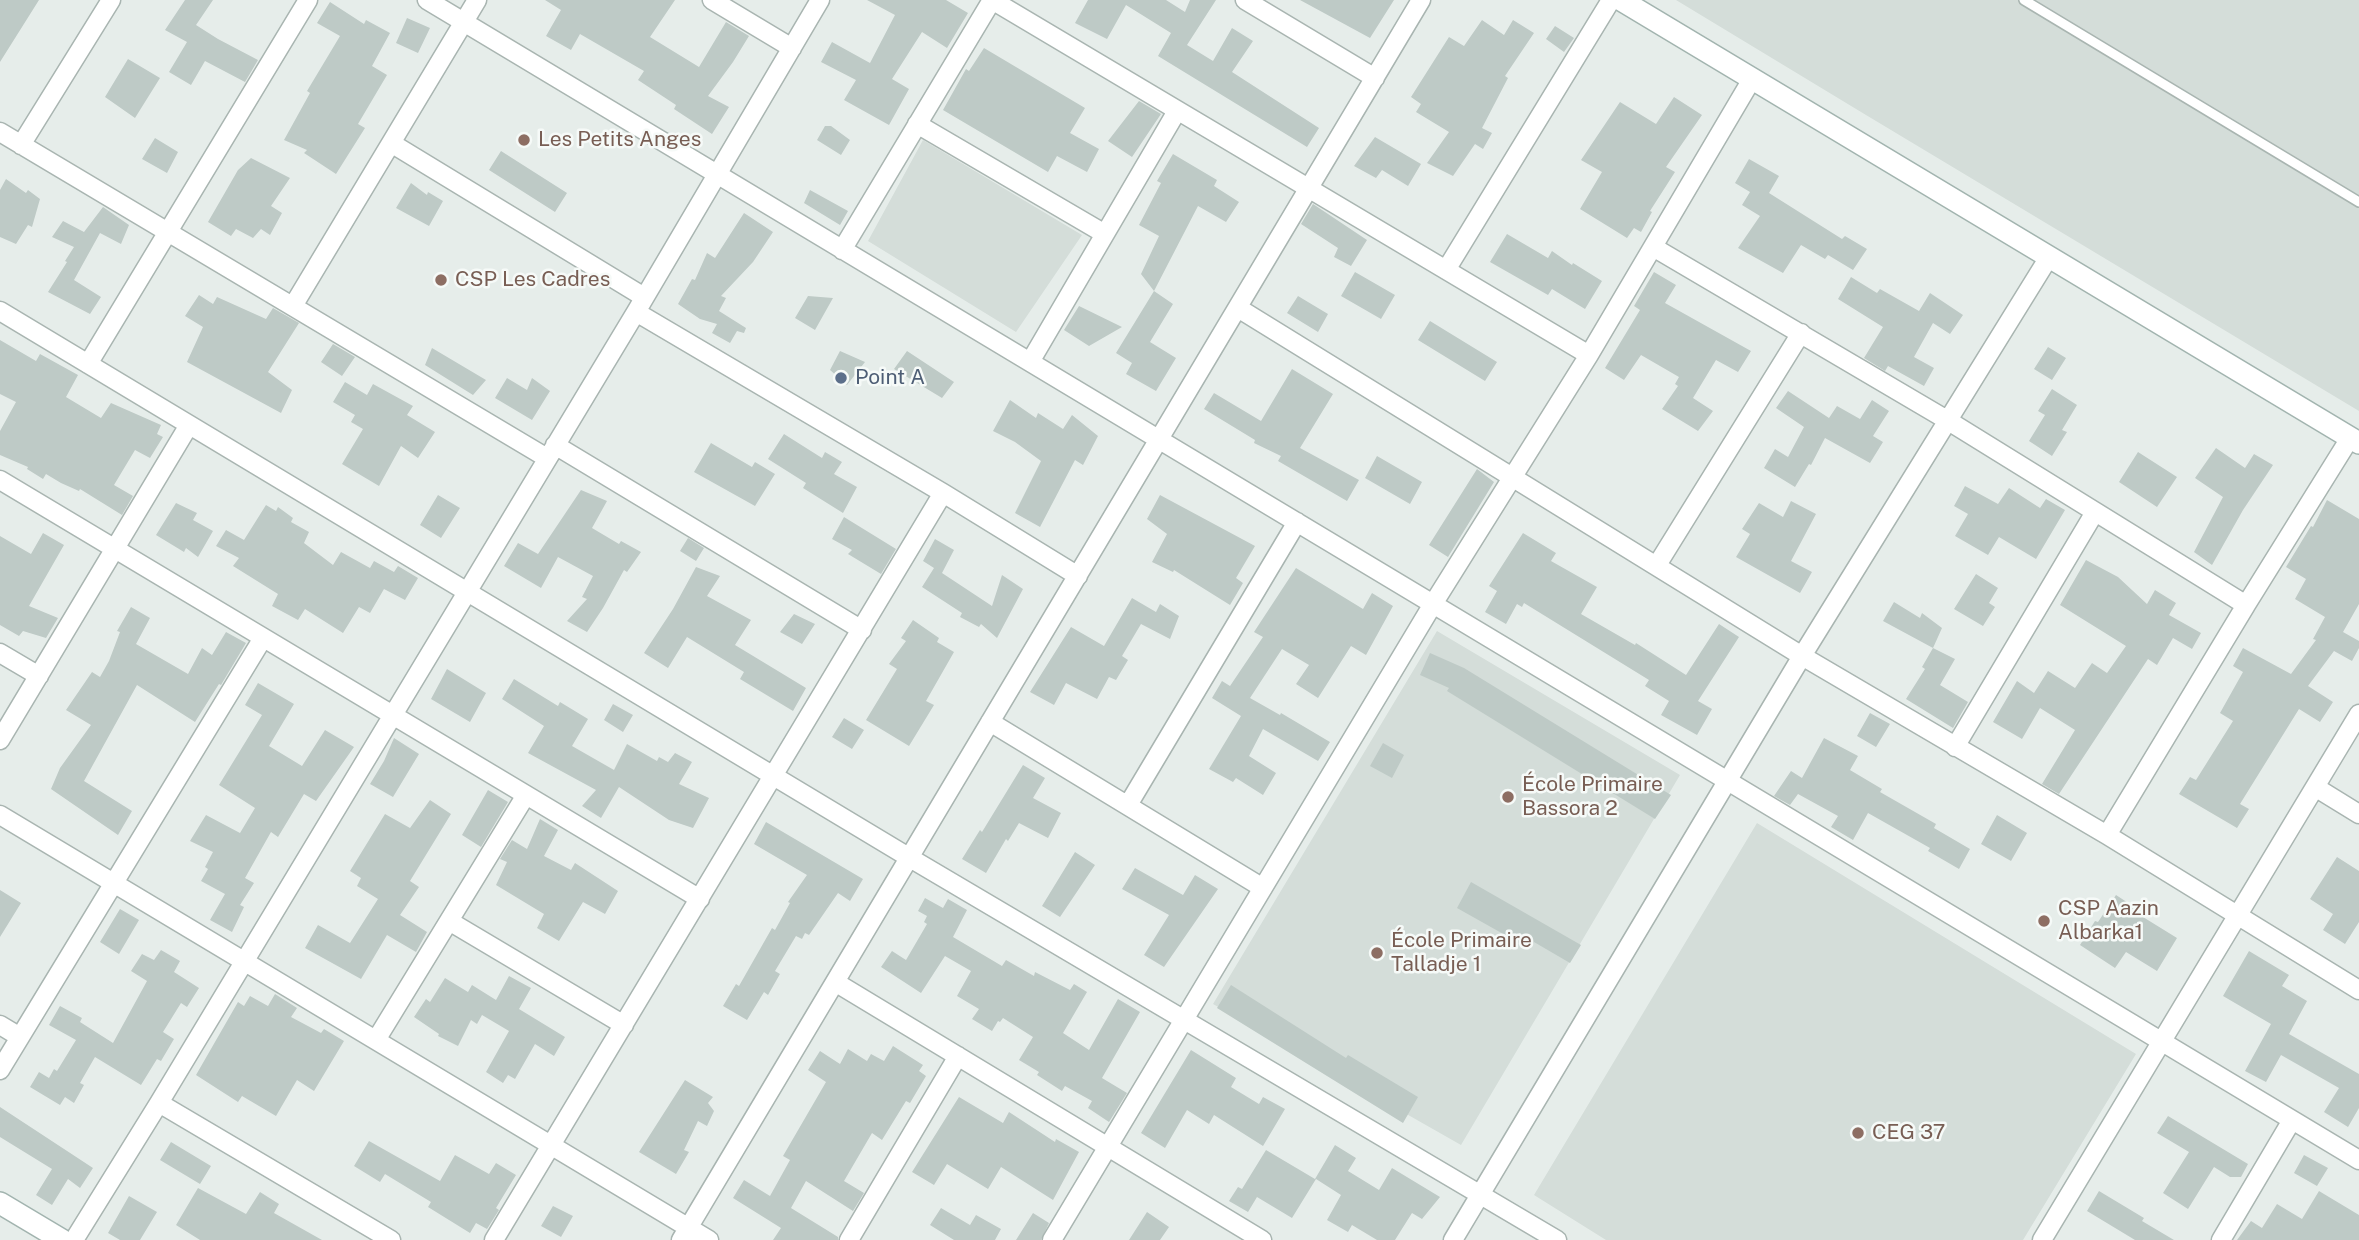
<!DOCTYPE html>
<html>
<head>
<meta charset="utf-8">
<style>
	body { margin:0 }
	canvas { display:block; background:#e6edea }
</style>
</head>
<body>
<canvas width="2359" height="1240"></canvas>
<script>
const c = document.querySelector('canvas').getContext('2d');
c.lineJoin = 'round';
function fillPath(path, color) {
  c.fillStyle = color;
  c.fill(path, 'evenodd');
}
function toPath(rows) {
  const path = new Path2D();
  for (const r of rows) {
    path.moveTo(r[0], r[1]);
    for (let i = 2; i < r.length; i += 2) path.lineTo(r[i], r[i + 1]);
  }
  return path;
}
function stroke(path, color, width, dash) {
  c.strokeStyle = color;
  c.lineWidth = width;
  c.lineCap = dash ? 'butt' : 'round';
  c.setLineDash(dash || []);
  c.stroke(path);
}
function write(font, color, halo, rows, align = 'center') {
  c.font = font + ' "Public Sans",sans-serif';
  c.lineWidth = 5;
  c.setLineDash([]);
  c.textBaseline = 'middle';
  c.strokeStyle = halo;
  c.fillStyle = color;
  for (const [text, x, y, turn = 0] of rows) {
    c.save();
    c.translate(x, y);
    c.rotate((+turn || 0) * Math.PI / 180);
    c.textAlign = isNaN(turn) ? turn : align;
    if (halo) c.strokeText(text, 0, 0);
    c.fillText(text, 0, 0);
    c.restore();
  }
}
fillPath(toPath([
	[1676,0,2359,0,2359,411,1866,115],
	[923,140,1082,235,1016,332,868,241],
	[1437,631,1680,775,1461,1145,1213,1004],
	[1757,823,2136,1054,2023,1240,1606,1240,1534,1195]
]), '#d4ddd9');
fillPath(toPath([
	[0,0,39,0,0,62],
	[185,0,213,0,196,25,218,39,258,60,245,82,205,61,191,85,169,72,187,42,165,30],
	[545,0,675,0,650,37,699,67,726,22,749,36,733,62,708,96,729,107,712,134,674,109,676,105,638,80,644,71,580,34,571,50,546,36,561,10],
	[867,0,946,0,968,13,947,48,922,32,892,79,909,89,889,125,844,100,856,80,821,62,832,42,870,63,895,15],
	[1088,0,1166,0,1185,12,1190,0,1216,0,1187,45,1213,61,1232,28,1253,41,1232,72,1319,128,1307,147,1158,56,1171,33,1126,5,1107,39,1075,23],
	[1300,0,1394,0,1370,38],
	[330,2,364,24,366,20,390,33,372,66,387,75,358,124,365,128,336,174,304,153,307,150,284,140,310,93,307,91,340,36,317,23],
	[407,18,430,28,418,53,396,43],
	[1482,20,1504,35,1513,20,1534,33,1505,76,1508,78,1482,128,1492,133,1483,149,1475,144,1453,176,1427,163,1449,132,1416,112,1421,104,1411,97,1449,37,1464,46],
	[1555,26,1574,38,1564,52,1546,39],
	[984,48,1085,108,1070,133,1099,149,1087,172,1057,156,1048,172,943,110,966,69,969,71],
	[128,59,160,78,135,118,105,97],
	[1674,97,1702,115,1666,167,1675,172,1650,211,1652,212,1641,232,1634,228,1627,238,1580,209,1602,172,1581,160,1620,102,1656,124],
	[1139,101,1161,114,1132,157,1108,141],
	[825,126,831,126,850,140,841,155,817,140],
	[1375,137,1421,164,1408,186,1382,170,1376,178,1354,166],
	[155,138,178,152,167,173,142,159],
	[501,151,567,193,555,212,489,170],
	[1173,154,1217,180,1214,186,1239,202,1226,222,1198,206,1154,291,1141,274,1159,236,1139,225,1161,183,1157,181],
	[251,158,290,178,271,206,282,213,270,235,261,229,253,238,236,229,231,236,208,222,238,170],
	[1749,159,1779,176,1769,193,1842,239,1845,236,1867,249,1853,270,1828,255,1825,259,1801,245,1783,273,1738,248,1760,216,1742,205,1750,192,1735,183],
	[6,179,26,193,28,190,40,199,32,227,28,225,16,244,0,237,0,190],
	[411,183,427,195,428,192,443,201,429,226,396,208],
	[810,190,848,211,840,225,804,203],
	[1313,204,1367,240,1351,266,1334,257,1338,248,1301,224],
	[103,207,129,225,121,244,100,233,74,280,101,297,90,314,48,292,67,262,65,261,74,247,52,237,63,221,84,232],
	[744,213,773,232,753,262,721,296,726,298,719,311,746,328,744,333,737,331,730,343,712,333,717,324,700,319,678,304,692,279,695,280,707,253,715,258],
	[1507,234,1548,258,1552,251,1572,265,1573,263,1602,281,1585,309,1552,289,1548,295,1490,262],
	[1355,272,1395,295,1381,319,1341,296],
	[1654,272,1676,285,1665,303,1751,351,1738,372,1716,360,1693,398,1713,411,1698,431,1662,409,1678,386,1675,384,1679,377,1641,355,1624,380,1605,368,1640,310,1634,306],
	[1851,277,1877,293,1880,289,1919,311,1930,293,1963,315,1950,334,1933,323,1914,357,1934,368,1924,386,1888,366,1885,371,1864,358,1883,327,1838,299],
	[1154,291,1173,304,1150,342,1176,358,1156,391,1126,374,1132,363,1116,353],
	[199,295,213,304,217,297,266,319,273,308,299,323,268,372,292,390,281,413,187,362,203,327,185,316],
	[808,296,833,298,815,330,795,318],
	[1298,296,1328,314,1318,332,1287,313],
	[1079,306,1122,327,1089,346,1064,330],
	[1430,321,1497,362,1485,381,1418,340],
	[0,340,36,361,40,354,78,375,66,397,101,418,111,403,161,425,157,434,163,437,150,458,135,450,114,485,133,496,122,515,80,489,79,491,61,483,46,474,43,479,27,469,28,467,0,455,0,431,16,402,0,394],
	[333,344,355,357,342,376,321,362],
	[2048,347,2066,358,2052,380,2034,369],
	[432,348,486,380,473,395,425,365],
	[840,351,865,362,847,385,830,370],
	[907,351,954,382,942,398,894,369],
	[1292,369,1333,394,1300,448,1359,480,1347,501,1278,461,1281,456,1254,443,1255,440,1204,409,1214,393,1261,421],
	[507,378,527,390,532,378,550,391,532,420,495,398],
	[345,382,367,395,373,384,413,406,407,415,435,432,418,458,401,446,379,486,342,464,363,429,351,422,355,415,333,402],
	[2052,389,2077,405,2062,430,2067,432,2052,456,2029,441,2045,415,2038,411],
	[1788,391,1829,418,1837,406,1860,419,1872,400,1889,411,1873,436,1883,442,1870,463,1825,438,1811,465,1809,464,1795,487,1764,468,1775,449,1788,457,1804,427,1776,408],
	[1010,400,1036,418,1038,413,1063,429,1072,415,1098,436,1083,465,1075,460,1040,527,1015,513,1041,461,1015,442,993,431],
	[784,434,822,458,825,452,842,462,834,474,857,487,843,513,803,488,806,483,768,459],
	[711,443,752,467,755,462,775,474,755,506,694,472],
	[2216,448,2245,468,2254,454,2273,465,2243,510,2212,565,2194,552,2223,497,2195,478],
	[2138,452,2177,477,2157,507,2119,482],
	[1377,456,1422,482,1410,504,1365,478],
	[1477,469,1494,482,1448,557,1429,545],
	[1965,486,1998,504,2009,488,2040,508,2046,499,2065,510,2036,559,1999,537,1988,555,1955,536,1968,514,1954,506],
	[581,490,607,501,592,528,619,544,621,541,641,552,627,572,624,570,603,608,587,632,567,621,587,599,582,597,593,576,558,557,541,588,504,566,518,543,538,554],
	[438,495,460,508,441,538,420,525],
	[1160,495,1255,546,1236,578,1243,583,1230,605,1174,570,1173,572,1152,562,1167,534,1147,519],
	[2327,500,2359,519,2359,604,2343,632,2359,641,2359,648,2352,661,2334,651,2308,686,2333,702,2320,722,2299,709,2240,804,2249,809,2237,828,2179,794,2190,777,2196,780,2233,721,2220,713,2243,672,2233,666,2243,648,2291,674,2316,640,2313,639,2325,617,2295,599,2306,579,2286,567,2311,526,2313,527],
	[1791,501,1816,514,1791,561,1812,572,1800,593,1736,557,1750,534,1742,529,1759,503,1783,517],
	[176,503,197,513,193,520,213,531,198,557,186,548,184,552,156,535],
	[266,505,276,511,278,507,293,518,291,522,309,532,304,543,333,565,341,552,370,568,374,561,394,572,398,566,418,578,405,600,384,589,370,613,359,607,343,633,305,609,298,620,272,606,278,594,233,566,239,558,216,546,226,530,244,540],
	[844,517,896,549,881,574,848,554,852,550,832,539],
	[43,533,64,545,29,606,58,618,46,638,23,631,19,636,0,625,0,536,31,554],
	[1523,533,1556,553,1551,561,1597,587,1581,614,1635,645,1636,643,1686,675,1719,624,1739,637,1698,701,1712,709,1697,735,1661,715,1669,701,1645,686,1649,680,1524,603,1522,607,1517,604,1506,624,1485,612,1497,591,1489,586],
	[688,538,704,548,696,561,680,551],
	[935,539,954,550,942,573,992,606,1002,575,1023,589,997,638,981,624,979,627,960,617,962,613,922,587,934,568,923,561],
	[2086,560,2118,577,2147,604,2155,590,2176,603,2169,615,2201,633,2192,649,2173,638,2157,665,2148,659,2059,794,2042,784,2075,730,2040,708,2022,739,1993,722,2017,681,2034,693,2048,671,2075,688,2092,663,2107,673,2126,646,2060,605],
	[696,567,720,576,707,596,751,620,735,645,806,688,793,711,740,679,744,672,687,637,668,668,644,653,673,609],
	[1296,568,1363,609,1372,593,1393,606,1366,655,1351,646,1318,698,1296,684,1309,665,1282,649,1250,698,1280,715,1281,713,1330,742,1318,761,1263,729,1249,756,1276,773,1263,795,1236,778,1233,782,1209,769,1241,716,1212,698,1222,681,1230,686,1263,637,1254,632],
	[1976,574,1998,588,1989,603,1995,607,1983,626,1954,609],
	[1132,598,1156,612,1160,604,1179,616,1170,639,1141,624,1122,656,1128,660,1116,680,1109,677,1097,699,1066,683,1054,705,1030,692,1071,627,1104,646],
	[1894,602,1920,618,1922,613,1942,628,1933,648,1883,621],
	[131,607,150,618,136,644,188,674,202,648,212,655,226,632,246,643,221,685,219,684,195,722,137,685,84,781,132,811,118,835,51,789,60,768,91,725,66,710,92,672,100,677,109,661,120,632,117,631],
	[794,614,815,624,802,644,780,632],
	[913,620,939,638,937,642,954,652,926,701,934,705,909,746,866,720,897,669,889,664,906,641,901,638],
	[1933,648,1955,659,1940,685,1968,702,1953,728,1906,699,1925,669,1922,667],
	[1430,653,1464,668,1671,795,1655,819,1447,691,1449,688,1420,675],
	[447,669,486,693,470,722,431,699],
	[514,679,558,706,560,702,588,719,572,746,614,770,627,744,657,761,659,757,668,762,675,753,692,762,679,784,709,798,693,828,669,820,619,787,601,818,582,806,596,790,528,753,544,726,502,699],
	[258,683,294,704,269,746,302,766,325,730,354,747,316,801,304,794,278,837,271,832,245,878,254,883,240,905,244,907,232,932,210,920,225,894,201,881,208,869,205,867,213,852,190,841,206,815,240,833,255,808,219,785,262,715,245,705],
	[613,704,633,715,623,732,604,720],
	[1870,713,1890,724,1876,747,1857,736],
	[844,718,864,730,852,749,832,737],
	[394,738,419,754,393,797,370,784,384,761],
	[1824,738,1858,756,1850,770,1882,789,1880,792,1936,824,1934,828,1970,849,1959,869,1928,851,1930,848,1868,813,1853,840,1831,827,1838,816,1798,794,1790,805,1774,796,1791,771,1802,778],
	[1383,743,1404,755,1392,778,1370,766],
	[1023,765,1045,778,1033,798,1061,813,1048,838,1019,823,1008,841,1006,839,986,873,962,859,980,830,982,832],
	[488,790,508,802,481,847,462,835],
	[430,800,451,814,410,881,419,887,400,915,427,932,416,952,387,935,361,979,305,948,318,925,350,943,378,899,357,886,361,878,350,871,385,814,410,828],
	[1997,815,2027,833,2011,861,1981,844],
	[540,819,558,830,544,856,571,870,575,863,618,891,605,914,583,902,559,941,537,928,544,914,496,885,507,862,500,859,512,840,527,849],
	[766,822,863,879,850,901,838,893,809,935,805,933,802,939,796,936,775,971,780,974,768,995,764,992,747,1020,723,1006,736,984,739,986,772,928,775,930,790,903,788,902,807,875,754,844],
	[1075,852,1095,865,1060,917,1042,906],
	[2337,857,2359,871,2359,922,2345,944,2323,930,2333,914,2310,899],
	[1135,868,1183,895,1195,875,1218,889,1164,967,1144,955,1169,915,1122,889],
	[1471,882,1581,945,1570,963,1534,942,1530,949,1457,908],
	[0,890,21,903,0,937],
	[2116,895,2145,914,2143,917,2177,938,2157,971,2126,952,2115,968,2080,945,2095,921,2098,922],
	[925,898,943,908,948,899,967,910,953,937,1002,966,1006,960,1034,976,1035,972,1070,990,1074,984,1087,992,1063,1033,1089,1050,1118,999,1140,1012,1102,1078,1127,1093,1109,1122,1088,1108,1092,1101,1065,1086,1062,1091,1037,1075,1039,1072,1019,1060,1033,1037,1003,1018,1000,1022,998,1021,992,1031,972,1019,979,1009,957,996,971,971,945,956,921,993,881,967,892,951,906,960,927,924,924,922,927,916,918,911],
	[120,909,139,920,119,954,100,942],
	[161,950,180,961,174,972,199,988,187,1007,181,1003,163,1032,174,1039,161,1061,157,1059,141,1085,95,1057,80,1083,84,1085,74,1103,65,1097,60,1105,30,1087,39,1072,49,1078,54,1069,57,1071,76,1040,49,1025,60,1006,82,1018,80,1022,113,1043,147,981,131,971,142,954,154,960],
	[2249,951,2289,975,2282,986,2307,1001,2289,1034,2359,1074,2359,1108,2348,1127,2324,1112,2339,1088,2281,1055,2266,1082,2245,1071,2271,1024,2223,996],
	[509,976,531,988,519,1009,565,1037,554,1056,535,1044,515,1079,508,1075,503,1083,486,1072,509,1031,482,1015,477,1024,471,1020,458,1046,438,1036,439,1034,414,1017,426,999,430,1002,445,978,468,992,472,985,496,1000],
	[1231,985,1346,1058,1348,1055,1418,1097,1403,1123,1217,1008],
	[275,994,297,1008,291,1017,321,1033,324,1029,344,1041,314,1091,297,1080,276,1116,242,1096,238,1102,196,1075,238,1002,244,1006,250,996,268,1006],
	[893,1046,923,1065,919,1071,926,1076,910,1103,906,1101,882,1140,872,1133,844,1181,864,1193,853,1211,806,1181,791,1208,838,1237,838,1240,773,1240,781,1228,733,1198,744,1180,770,1196,790,1160,783,1156,826,1082,808,1070,820,1051,840,1064,848,1049,867,1061,871,1054,884,1061],
	[1191,1050,1236,1078,1231,1087,1259,1104,1263,1097,1285,1109,1263,1146,1214,1115,1209,1124,1187,1110,1165,1148,1141,1133],
	[685,1080,713,1097,708,1103,714,1111,707,1126,698,1121,684,1150,689,1152,676,1174,639,1152],
	[959,1097,1003,1123,1009,1112,1055,1142,1056,1139,1079,1152,1053,1200,1001,1167,988,1189,947,1164,934,1185,912,1172],
	[0,1107,93,1168,80,1188,68,1179,52,1205,36,1195,52,1169,0,1137],
	[2168,1116,2248,1164,2241,1177,2230,1177,2214,1167,2188,1209,2163,1193,2189,1152,2157,1133],
	[369,1141,440,1181,455,1155,489,1174,496,1163,516,1175,496,1208,499,1210,487,1229,476,1223,470,1233,428,1207,431,1202,385,1174,380,1182,354,1166],
	[171,1142,211,1166,200,1184,160,1160],
	[1335,1145,1356,1158,1348,1171,1379,1190,1392,1168,1440,1197,1422,1219,1412,1213,1395,1240,1377,1240,1352,1225,1348,1232,1327,1220,1341,1195,1316,1179,1292,1218,1257,1197,1248,1212,1229,1201,1238,1187,1242,1189,1266,1150,1315,1179],
	[2304,1155,2328,1168,2317,1186,2294,1173],
	[198,1188,246,1214,260,1192,279,1204,274,1213,322,1240,200,1240,176,1225],
	[2099,1191,2144,1218,2142,1221,2174,1240,2135,1240,2087,1211],
	[2319,1191,2359,1215,2359,1240,2237,1240,2251,1221,2262,1228,2277,1204,2302,1219],
	[129,1196,157,1212,140,1240,120,1240,108,1233],
	[553,1206,573,1216,561,1237,541,1226],
	[941,1208,970,1225,976,1215,1001,1229,995,1240,954,1240,930,1225],
	[1147,1212,1169,1227,1160,1240,1129,1240],
	[1033,1213,1049,1223,1041,1240,1016,1240]
]), '#becac6');
const lane = toPath([
	[2024,0,2359,202]
]);
const street = toPath([
	[427,0,2359,1160],
	[712,0,792,48],
	[992,0,1589,355],
	[1245,0,1375,78],
	[917,124,1105,234],
	[0,132,547,458],
	[391,143,644,297],
	[21,145,111,0],
	[1653,247,1947,420,2246,605,2107,835],
	[842,250,992,0],
	[1446,270,1611,0],
	[293,306,477,0],
	[1238,308,1802,656,2107,835,2359,990],
	[0,311,905,855,1557,1240],
	[636,312,943,493,1078,576],
	[1030,362,1177,111],
	[88,364,308,0],
	[555,445,862,630],
	[0,480,700,899],
	[1657,565,1801,333],
	[2246,605,2350,438],
	[0,653,39,676],
	[990,722,1263,888],
	[0,740,189,425],
	[1955,747,2095,512],
	[2315,787,2359,814],
	[1128,805,1297,522],
	[0,815,709,1240],
	[449,921,624,1025],
	[835,982,1262,1240],
	[0,1025,20,1037],
	[376,1040,526,795],
	[0,1070,263,638],
	[159,1103,391,1240],
	[74,1240,159,1103,636,312,820,0],
	[494,1240,943,493],
	[681,1240,1421,0],
	[849,1240,958,1056],
	[1052,1240,1433,604,1589,355,1752,79],
	[1453,1240,1802,656,2049,257],
	[2042,1240,2359,714],
	[2221,1240,2292,1120]
]);
const secondary = toPath([
	[1621,0,2359,443],
	[0,1203,62,1240]
]);
stroke(lane, '#a9b5b1', 12);
stroke(street, '#a9b5b1', 21);
stroke(secondary, '#a2b4af', 24);
stroke(lane, '#fff', 9);
stroke(street, '#fff', 18);
stroke(secondary, '#fff', 21);
for (const [x, y, r, color] of [
	[524,140,7,"#8d6e63"],
	[441,280,7,"#8d6e63"],
	[841,378,7,"#5c6f8a"],
	[1508,797,7,"#8d6e63"],
	[2044,921,7,"#8d6e63"],
	[1377,953,7,"#8d6e63"],
	[1858,1133,7,"#8d6e63"]
]) {
  const dot = new Path2D();
  dot.arc(x, y, r, 0, 2 * Math.PI);
  c.fillStyle = color;
  c.fill(dot);
  stroke(dot, '#f6faf8', 2.5);
}
write('21px', '#785e54', '#f6faf8', [
	["Les Petits Anges",538,140],
	["CSP Les Cadres",455,280],
	["École Primaire",1522,785],
	["Bassora 2",1522,809],
	["CSP Aazin",2058,909],
	["Albarka1",2058,933],
	["École Primaire",1391,941],
	["Talladje 1",1391,965],
	["CEG 37",1872,1133]
], 'left');
write('21px', '#4e5e75', '#f6faf8', [
	["Point A",855,378]
], 'left');
</script>
</body>
</html>
